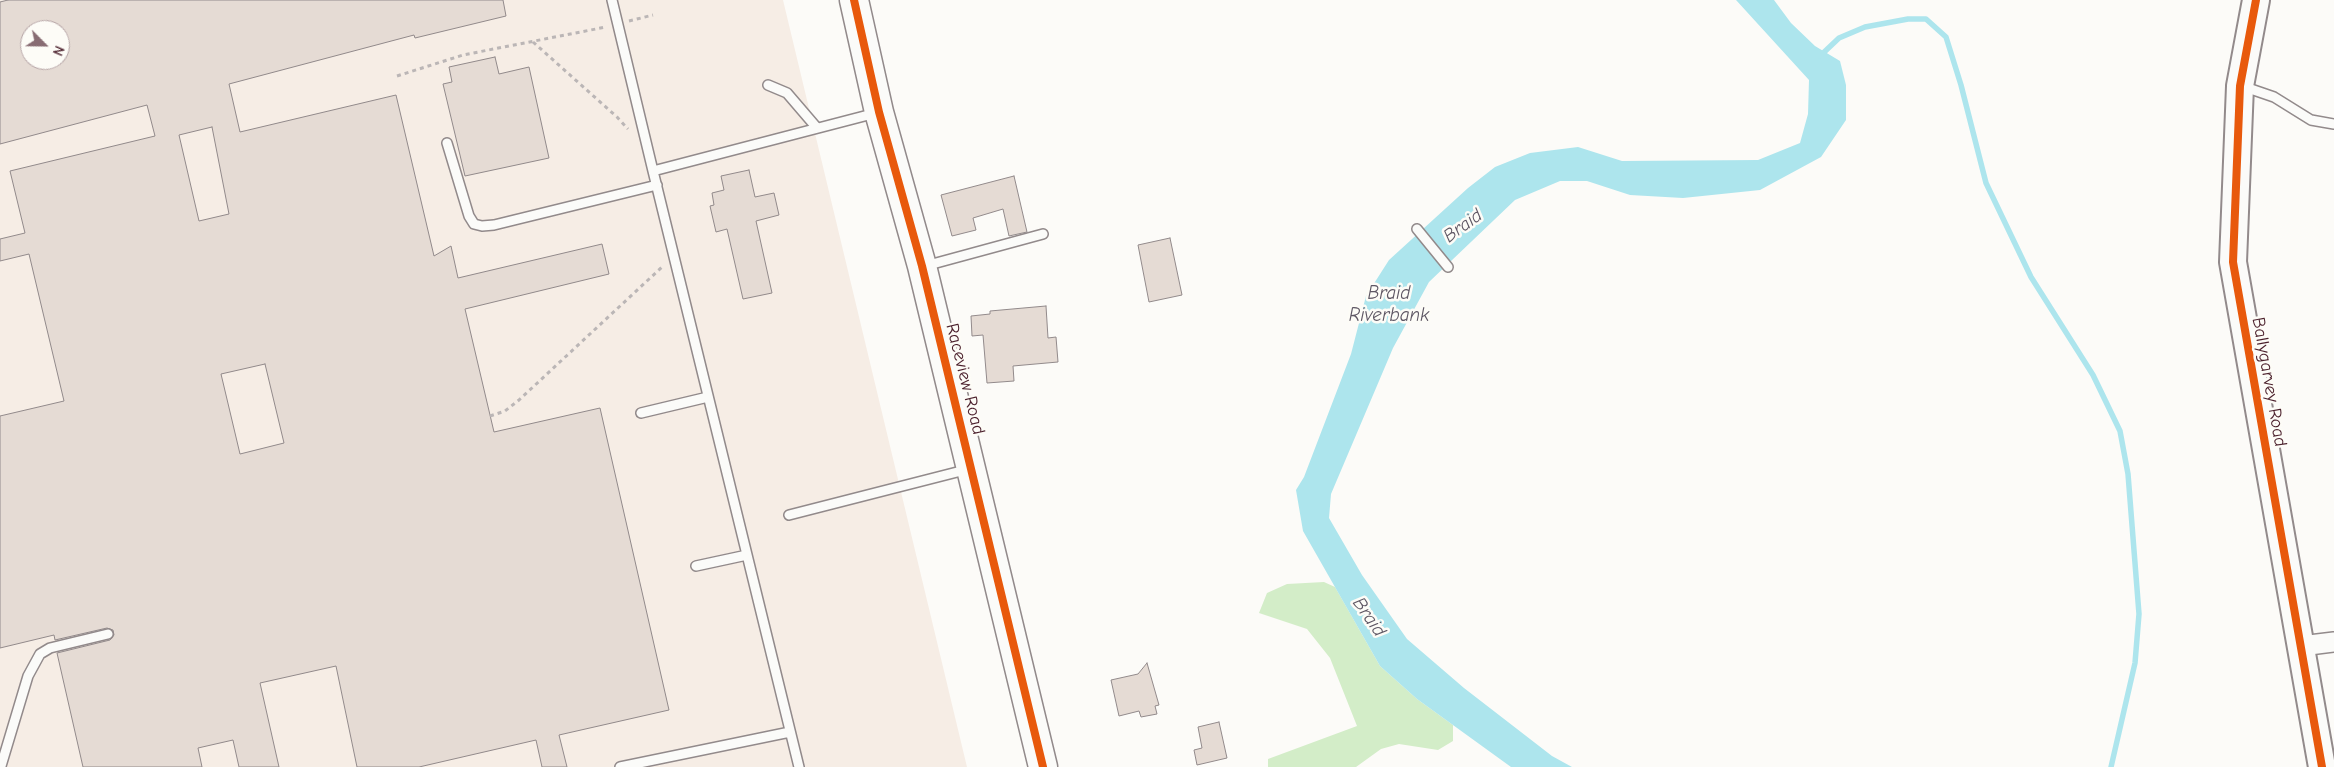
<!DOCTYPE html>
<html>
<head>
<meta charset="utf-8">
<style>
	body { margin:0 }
	#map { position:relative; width:2334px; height:767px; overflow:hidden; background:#fcfbf8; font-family:"Comic Neue",sans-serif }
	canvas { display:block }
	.north { position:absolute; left:20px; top:20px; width:50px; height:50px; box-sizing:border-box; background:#fdfcf7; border:1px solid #b5a4a5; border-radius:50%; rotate:113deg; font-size:14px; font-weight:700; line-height:20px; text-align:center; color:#4a1f2b }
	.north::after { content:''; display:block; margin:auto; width:18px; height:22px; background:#886c73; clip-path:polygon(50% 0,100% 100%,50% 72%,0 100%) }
</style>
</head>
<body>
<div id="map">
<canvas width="2334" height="767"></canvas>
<div class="north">N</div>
</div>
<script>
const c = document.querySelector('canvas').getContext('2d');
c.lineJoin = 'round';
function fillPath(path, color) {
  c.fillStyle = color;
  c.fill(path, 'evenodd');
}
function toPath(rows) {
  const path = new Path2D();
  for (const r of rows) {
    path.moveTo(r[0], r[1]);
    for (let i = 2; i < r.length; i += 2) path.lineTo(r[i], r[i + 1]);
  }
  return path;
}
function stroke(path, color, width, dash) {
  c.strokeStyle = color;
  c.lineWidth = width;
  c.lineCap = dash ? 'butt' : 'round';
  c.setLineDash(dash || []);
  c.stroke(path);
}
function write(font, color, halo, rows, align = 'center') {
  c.font = font + ' "Comic Neue",sans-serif';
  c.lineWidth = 5;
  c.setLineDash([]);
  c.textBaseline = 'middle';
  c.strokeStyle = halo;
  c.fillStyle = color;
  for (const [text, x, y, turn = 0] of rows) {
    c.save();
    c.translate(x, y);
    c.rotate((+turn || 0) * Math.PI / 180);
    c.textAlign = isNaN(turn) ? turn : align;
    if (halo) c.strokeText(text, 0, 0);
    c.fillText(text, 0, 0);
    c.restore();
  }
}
fillPath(toPath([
	[0,0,783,0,967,767,0,767],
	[30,30,60,30,60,60,30,60]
]), '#f6ede5');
fillPath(toPath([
	[1324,582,1335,587,1380,666,1417,699,1453,725,1453,741,1438,750,1399,744,1381,749,1356,767,1268,767,1268,759,1357,726,1330,658,1307,629,1259,613,1267,593,1287,584]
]), '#d3edc8');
fillPath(toPath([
	[1736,0,1774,0,1791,23,1815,46,1840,61,1846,85,1846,120,1821,157,1760,190,1683,198,1630,195,1587,181,1560,181,1515,200,1429,282,1393,348,1331,494,1329,518,1362,575,1407,639,1464,688,1552,756,1572,767,1511,767,1417,699,1380,666,1303,531,1296,490,1304,477,1351,354,1366,296,1389,260,1468,188,1495,167,1530,153,1578,147,1622,161,1758,160,1800,143,1808,114,1809,80]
]), '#ade5ed');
stroke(toPath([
	[1820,56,1839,38,1865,27,1908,19,1926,19,1946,37,1961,85,1986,183,2031,277,2093,375,2120,431,2128,474,2139,614,2135,663,2111,767]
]), '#ade5ed', 5.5);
const building = toPath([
	[8,0,503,0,506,16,415,38,414,35,229,84,240,132,396,95,434,256,451,246,458,278,602,244,609,274,465,309,494,432,600,408,669,710,559,735,567,767,542,767,536,740,419,767,357,767,336,666,260,683,279,767,239,767,233,740,198,748,202,767,83,767,57,653,110,640,114,635,113,630,107,628,55,640,54,635,0,648,0,416,64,401,29,254,0,261,0,239,25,233,10,171,155,136,147,105,0,144,0,2,8,0],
	[30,30,60,30,60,60,30,60,30,30],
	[212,127,229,214,199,221,179,135,212,127],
	[265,364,284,443,240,454,221,374,265,364],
	[495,57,499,74,529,67,549,158,465,176,443,84,452,82,449,67,495,57],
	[749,170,755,197,774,193,779,215,756,221,772,293,743,299,727,229,716,232,710,206,714,205,712,193,724,190,721,176,749,170],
	[1014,176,1027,232,1009,236,1003,209,973,218,976,230,952,236,941,195,1014,176],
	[1170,238,1182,295,1149,302,1138,245,1170,238],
	[1046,306,1048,338,1056,337,1058,362,1013,366,1014,381,987,383,983,335,972,336,971,316,990,314,990,311,1046,306],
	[1147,663,1159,705,1155,706,1157,714,1141,717,1139,711,1119,716,1111,680,1138,674,1147,663],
	[1219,722,1227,758,1197,765,1194,750,1202,748,1198,727,1219,722]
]);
fillPath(building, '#e5dbd4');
stroke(building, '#928a8b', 1);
const lane = toPath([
	[612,0,653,171],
	[768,85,787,93,817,128],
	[2242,86,2274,97,2311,120,2334,124],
	[447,143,469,216,474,224,482,226,494,225,657,185],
	[1417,229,1448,267],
	[925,266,1043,234],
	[641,413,708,397],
	[789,515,969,469],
	[696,566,747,555],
	[1,766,28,676,40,654,50,648,108,634],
	[620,767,790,732],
	[799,767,653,171,876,113]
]);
const street = toPath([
	[2301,646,2334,642]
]);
const secondary = toPath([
	[2256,0,2240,86,2233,262,2322,767]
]);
const primary = toPath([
	[854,0,879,112,922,266,1043,767]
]);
stroke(lane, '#928a8b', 12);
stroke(street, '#928a8b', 22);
stroke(secondary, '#928a8b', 30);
stroke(primary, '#928a8b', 31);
stroke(toPath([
	[629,21,653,15],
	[533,42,617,117,628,129],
	[397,76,463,55,606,27],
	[490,416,505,411,519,400,662,267]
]), '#bbb6b6', 3, [4, 4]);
stroke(lane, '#fbfbf9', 9);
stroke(street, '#fbfbf9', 19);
stroke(secondary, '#fbfbf9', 26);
stroke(primary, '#fbfbf9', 28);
stroke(toPath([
	[854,0,879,112,922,266,1043,767],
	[2256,0,2240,86,2233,262,2322,767]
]), '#e8590c', 8);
write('18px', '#4a1f2b', '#fdfcf7', [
	["Raceview Road",965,379,76],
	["Ballygarvey Road",2269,382,80]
]);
write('italic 19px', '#5e5764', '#fdfcf7', [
	["Braid",1463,226,-36],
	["Braid",1389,294],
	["Riverbank",1389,316],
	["Braid",1369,617,55]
]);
</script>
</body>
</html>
